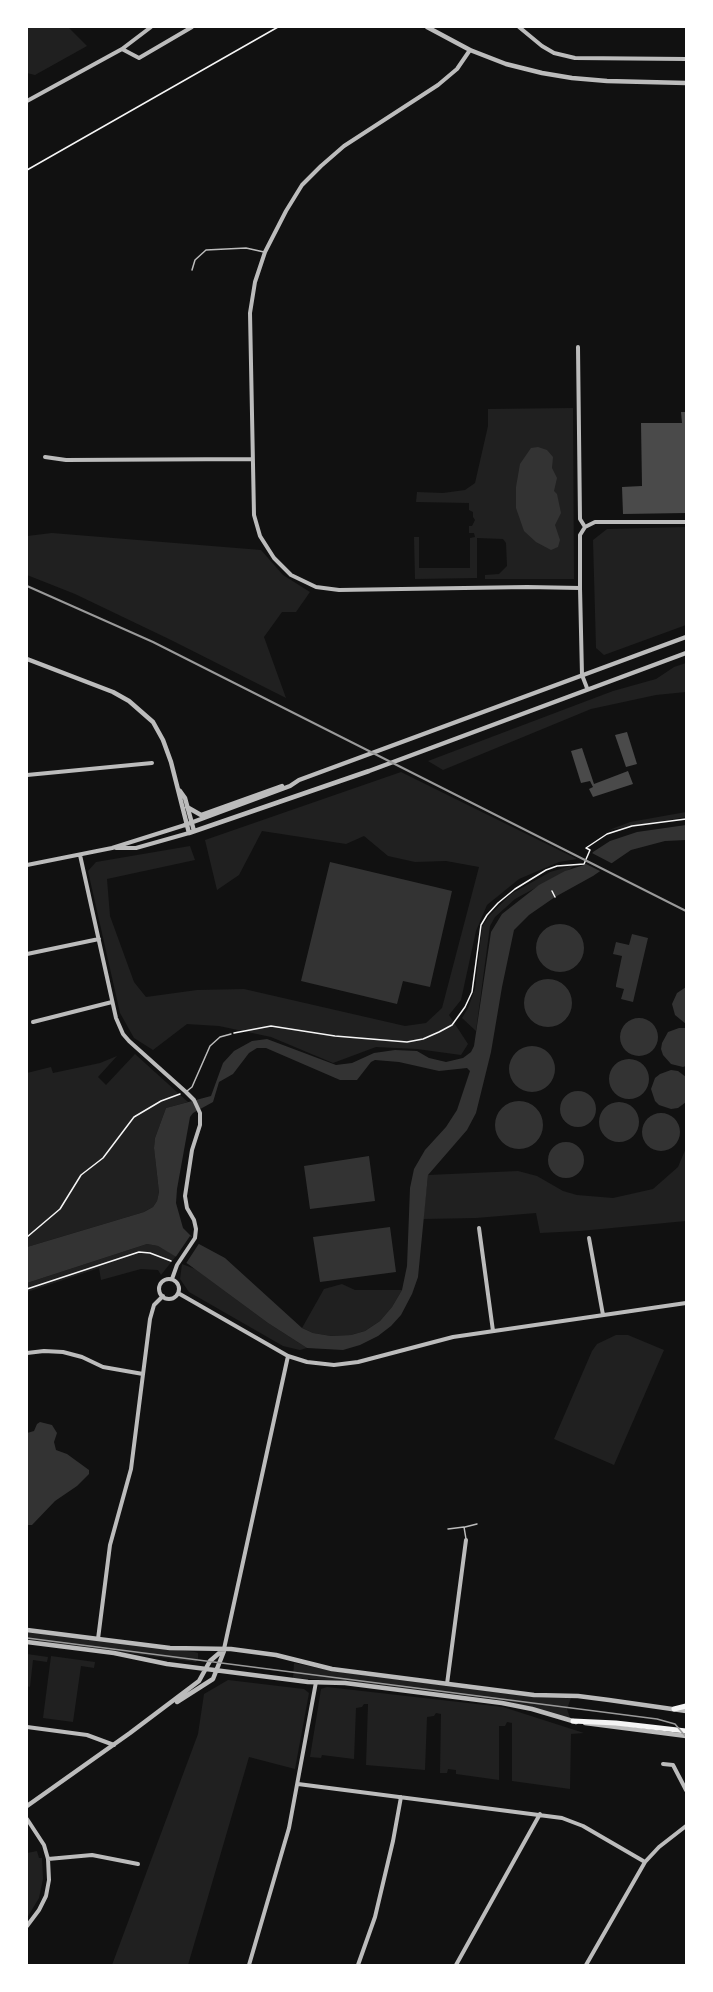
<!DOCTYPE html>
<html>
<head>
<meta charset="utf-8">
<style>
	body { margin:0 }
	#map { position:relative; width:713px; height:1992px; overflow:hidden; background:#111; font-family:Raleway,sans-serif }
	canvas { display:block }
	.frame { position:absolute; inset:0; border:28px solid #fff; pointer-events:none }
</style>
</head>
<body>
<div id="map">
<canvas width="713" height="1992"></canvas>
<div class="frame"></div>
</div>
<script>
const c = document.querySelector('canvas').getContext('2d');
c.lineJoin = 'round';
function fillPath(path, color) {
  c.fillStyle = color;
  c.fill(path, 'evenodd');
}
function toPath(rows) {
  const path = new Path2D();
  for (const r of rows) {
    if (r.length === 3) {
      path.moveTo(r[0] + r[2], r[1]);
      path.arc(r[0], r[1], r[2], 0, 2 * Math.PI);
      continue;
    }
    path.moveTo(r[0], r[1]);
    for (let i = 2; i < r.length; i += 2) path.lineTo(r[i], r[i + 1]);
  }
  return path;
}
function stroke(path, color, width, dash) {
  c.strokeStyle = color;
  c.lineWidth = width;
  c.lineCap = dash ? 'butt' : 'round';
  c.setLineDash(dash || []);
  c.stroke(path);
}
fillPath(toPath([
	[27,27,68,27,87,46,35,75,27,73],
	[573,408,574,579,485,579,485,575,499,574,507,566,506,543,503,539,477,538,477,578,415,579,414,537,419,537,419,568,470,568,470,538,475,537,474,533,469,533,469,526,472,526,475,520,473,517,473,512,469,510,469,503,416,502,417,492,443,493,465,490,475,483,488,426,488,409],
	[686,527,686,625,604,655,596,648,593,540,607,529],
	[52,533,261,550,283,575,310,592,296,612,282,612,264,637,286,698,171,640,75,594,27,575,27,536],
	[686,663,686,692,656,695,591,709,443,770,428,761,613,691,656,679,674,667],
	[401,772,577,859,559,862,519,879,487,905,476,931,461,1000,449,1015,468,1044,461,1055,417,1049,376,1047,333,1063,271,1037,219,1026,187,1024,153,1050,134,1038,120,1013,88,871,96,862,190,846,195,860,107,879,110,916,134,982,146,997,197,990,244,989,405,1026,426,1023,442,1008,479,867,446,861,415,862,388,856,364,836,346,844,262,831,239,875,217,890,205,840],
	[686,812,686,817,609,830,630,822],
	[574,865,570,869,515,899,495,917,490,926,476,1031,462,1018,468,1008,475,989,482,927,489,916,511,894,550,872],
	[135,1054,188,1102,166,1108,155,1138,154,1148,159,1192,157,1201,153,1207,144,1212,27,1247,27,1073,51,1067,53,1073,100,1063,117,1056,98,1077,106,1085],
	[686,1148,686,1221,580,1231,540,1233,536,1213,476,1218,423,1219,428,1175,518,1171,537,1176,563,1191,577,1195,613,1198,653,1189,678,1167],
	[147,1244,158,1246,176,1256,161,1275,158,1270,141,1269,101,1280,99,1268,27,1292,27,1283],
	[182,1264,195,1269,268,1323,307,1348,300,1350,283,1346,189,1292,180,1279],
	[342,1284,355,1290,402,1290,392,1307,380,1321,365,1331,351,1335,331,1336,313,1333,302,1328,324,1289],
	[616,1335,628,1335,664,1350,614,1465,554,1439,592,1351,597,1344],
	[27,1632,195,1652,198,1653,198,1659,196,1662,27,1640],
	[27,1654,48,1657,47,1662,33,1660,30,1687,27,1686],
	[51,1656,95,1662,94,1668,81,1666,73,1722,43,1718],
	[294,1663,332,1671,541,1698,571,1698,567,1709,570,1718,507,1701,345,1681,293,1678],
	[228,1680,304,1689,309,1693,295,1769,249,1757,188,1965,112,1965,198,1734,204,1694],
	[327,1687,503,1707,584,1733,571,1734,570,1789,512,1781,512,1723,507,1722,505,1726,499,1726,499,1780,456,1774,456,1770,448,1769,447,1773,440,1773,441,1714,436,1713,434,1716,427,1717,425,1770,366,1765,368,1704,364,1704,362,1707,356,1708,354,1759,322,1755,321,1758,310,1757,321,1689],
	[37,1851,39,1858,42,1858,43,1879,39,1898,27,1918,27,1853]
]), '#202020');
fillPath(toPath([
	[538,447,547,450,553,457,552,468,557,478,554,491,557,494,561,513,555,525,560,540,558,547,551,550,536,542,524,531,516,508,516,487,520,464,531,448],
	[686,825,686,840,665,841,631,850,593,876,555,897,529,915,514,930,502,987,491,1052,476,1113,467,1130,428,1175,418,1277,412,1294,401,1315,391,1326,378,1336,360,1345,343,1350,307,1348,268,1323,188,1264,158,1246,147,1244,27,1283,27,1247,144,1212,153,1207,157,1201,159,1192,154,1148,155,1138,166,1108,211,1096,223,1063,234,1051,252,1041,267,1039,336,1065,352,1063,374,1053,395,1050,417,1051,429,1058,446,1062,463,1058,471,1052,474,1046,491,932,502,914,539,885,565,871,584,865,593,852,610,841,637,832],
	[257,1048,266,1048,340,1080,357,1080,371,1062,375,1060,399,1062,439,1071,467,1068,470,1071,457,1110,446,1127,425,1150,414,1169,410,1188,407,1266,402,1290,392,1307,380,1321,365,1331,351,1335,331,1336,313,1333,302,1328,225,1258,199,1244,183,1228,176,1203,177,1189,190,1117,193,1113,213,1102,219,1082,233,1074,249,1053],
	[330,862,452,891,430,987,403,981,397,1004,301,981],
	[560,948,24],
	[632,934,648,938,633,1002,621,999,624,989,616,987,616,985,622,956,613,954,616,942,629,945],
	[548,1003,24],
	[686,987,686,1024,675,1015,672,1004,677,993],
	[639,1037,19],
	[679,1028,686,1028,686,1066,683,1067,671,1064,663,1055,661,1049,662,1043,668,1032],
	[532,1069,23],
	[629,1079,20],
	[671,1070,678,1071,686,1077,686,1102,678,1108,671,1109,659,1105,655,1101,651,1089,655,1078,660,1074],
	[578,1109,18],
	[519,1125,24],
	[619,1122,20],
	[661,1132,19],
	[566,1160,18],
	[369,1156,375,1201,310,1209,304,1166],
	[390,1227,396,1272,320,1282,313,1237],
	[40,1422,52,1425,57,1433,54,1442,56,1450,67,1454,89,1470,89,1474,77,1486,55,1501,32,1525,27,1525,27,1433,34,1431,37,1424]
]), '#333');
fillPath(toPath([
	[590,852,613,864,612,865,602,872,582,862],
	[190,1236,200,1242,185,1265,175,1258]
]), '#111');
fillPath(toPath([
	[681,412,686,412,686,513,623,514,622,487,642,486,641,423,682,423],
	[627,732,637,764,626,767,615,735],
	[582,748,594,784,628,771,633,784,593,797,589,789,593,787,590,781,581,783,571,751]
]), '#4a4a4a');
stroke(toPath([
	[27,170,278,27],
	[552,891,555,897],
	[234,1033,271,1026,335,1036,407,1042,423,1039,439,1032,452,1025,465,1007,472,992,481,925,487,915,498,903,515,889,546,870,557,866,584,864,590,850,586,848,607,834,632,826,686,819],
	[27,1237,60,1209,81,1175,103,1158,134,1117,161,1101,180,1094],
	[27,1289,139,1252,150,1253,171,1261]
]), '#f5f5f5', 1.5);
stroke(toPath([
	[192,270,195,260,206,250,246,248,264,252],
	[187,1091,192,1087,210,1046,220,1037,231,1034],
	[465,1527,477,1524],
	[448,1529,464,1527,466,1539]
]), '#bcbcbc', 1.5);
stroke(toPath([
	[519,27,542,46,554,53,575,58,686,59],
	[122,49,139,58,192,27],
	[470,50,457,69,438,85,344,146,321,166,302,185,286,211,265,252,255,282,250,313,254,515,260,536,274,558,291,575,316,587,339,590,527,587,580,588],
	[27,101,122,49,151,27],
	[578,347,580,519,585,527],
	[45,457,66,460,252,459],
	[585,527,580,535,580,588,582,675,587,688],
	[585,527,595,522,686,522],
	[27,775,152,763],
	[116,848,136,848,189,833],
	[80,855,116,1018,123,1034,129,1041,186,1092,194,1100,200,1113,200,1125,192,1150,185,1196,187,1208,194,1220,196,1229,195,1238,177,1265,172,1279],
	[27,865,112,848,185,825],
	[27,954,99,939],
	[33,1022,112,1002],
	[479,1228,493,1331],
	[589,1238,603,1315],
	[169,1289,10],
	[178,1293,288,1356,307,1362,334,1365,358,1362,453,1337,686,1303],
	[27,1353,44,1351,63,1352,82,1357,103,1367,143,1374],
	[98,1639,110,1545,131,1469,150,1319,154,1305,163,1296],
	[224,1649,288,1356],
	[447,1684,466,1540],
	[27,1727,87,1735,114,1745],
	[663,1764,673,1765,686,1790],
	[298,1784,562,1818,583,1826,645,1862],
	[27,1819,44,1845,48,1859,49,1880,46,1896,39,1910,27,1926],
	[48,1859,92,1855,138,1864],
	[249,1965,289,1828,316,1682],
	[358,1965,375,1917,393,1841,401,1797],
	[456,1965,540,1814],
	[586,1965,645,1862,659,1847,686,1826]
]), '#bcbcbc', 4);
stroke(toPath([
	[427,27,470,50,506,64,542,73,572,78,607,81,686,83],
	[27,659,113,692,129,701,153,722,163,740,171,762,189,833,369,771,686,653],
	[180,791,185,798,194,831],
	[187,807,201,815,282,786],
	[185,825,290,786,299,780,686,637],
	[27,1630,170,1648,231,1649,276,1655,332,1669,534,1695,578,1696,609,1700,686,1711],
	[27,1642,114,1653,167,1664,308,1682,345,1683,502,1703,532,1709,576,1722],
	[177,1702,213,1679,224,1651],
	[585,1723,686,1736],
	[27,1806,130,1733,199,1681,210,1661,224,1649]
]), '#bcbcbc', 4.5);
stroke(toPath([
	[674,1709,686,1706],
	[573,1721,616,1723,686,1731]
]), '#f5f5f5', 5);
stroke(toPath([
	[27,1638,657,1719,675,1724,686,1737]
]), '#9a9a9a', 1.5);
stroke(toPath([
	[27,586,153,642,686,911]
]), '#9a9a9a', 2);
</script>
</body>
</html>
